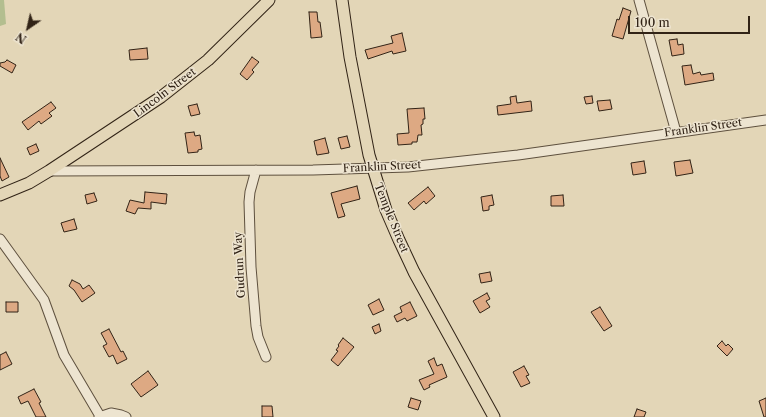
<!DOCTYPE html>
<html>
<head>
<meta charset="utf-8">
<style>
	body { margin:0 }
	#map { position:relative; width:766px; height:417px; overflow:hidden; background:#e3d6b7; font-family:"Libre Caslon Text",serif }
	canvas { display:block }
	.north { position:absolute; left:8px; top:8px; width:40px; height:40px; -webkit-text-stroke:3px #ede4d0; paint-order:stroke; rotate:214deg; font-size:11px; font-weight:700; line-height:16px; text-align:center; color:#312316 }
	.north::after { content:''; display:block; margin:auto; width:14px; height:18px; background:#312316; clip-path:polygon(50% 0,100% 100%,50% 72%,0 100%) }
	.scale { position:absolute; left:628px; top:16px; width:122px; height:18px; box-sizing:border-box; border:2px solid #312316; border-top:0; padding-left:5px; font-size:12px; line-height:14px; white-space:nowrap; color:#312316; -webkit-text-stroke:3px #ede4d0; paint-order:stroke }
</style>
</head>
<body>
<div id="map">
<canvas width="766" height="417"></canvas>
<div class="north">N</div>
<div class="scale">100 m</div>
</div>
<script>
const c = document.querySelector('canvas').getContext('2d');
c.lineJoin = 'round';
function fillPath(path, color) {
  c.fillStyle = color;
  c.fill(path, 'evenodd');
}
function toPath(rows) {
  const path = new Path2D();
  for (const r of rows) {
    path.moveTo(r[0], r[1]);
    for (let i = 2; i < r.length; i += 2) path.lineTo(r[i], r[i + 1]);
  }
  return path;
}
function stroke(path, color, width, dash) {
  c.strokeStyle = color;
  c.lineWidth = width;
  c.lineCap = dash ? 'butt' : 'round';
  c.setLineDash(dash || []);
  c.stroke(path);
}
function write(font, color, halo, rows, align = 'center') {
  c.font = font + ' "Libre Caslon Text",serif';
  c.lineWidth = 3;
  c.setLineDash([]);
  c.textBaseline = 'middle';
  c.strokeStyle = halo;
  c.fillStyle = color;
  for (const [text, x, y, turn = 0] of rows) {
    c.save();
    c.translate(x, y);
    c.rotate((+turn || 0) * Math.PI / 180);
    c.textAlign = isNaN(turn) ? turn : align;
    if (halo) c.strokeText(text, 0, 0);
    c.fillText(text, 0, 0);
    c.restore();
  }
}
fillPath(toPath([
	[0,0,4,0,6,24,0,26]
]), '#b3be8f');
const building = toPath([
	[623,8,631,11,623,39,612,36,617,19,619,20,623,8],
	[309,12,317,12,318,22,320,22,322,37,311,38,309,12],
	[402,33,406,51,393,54,392,51,368,59,365,50,393,43,391,36,402,33],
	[677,39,678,45,683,44,684,54,672,56,669,40,677,39],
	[147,48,148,59,130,60,129,50,147,48],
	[252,57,259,62,252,70,254,72,247,80,240,74,252,57],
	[7,60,16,65,12,73,0,66,0,63,5,62,7,60],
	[691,65,693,74,700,72,701,75,713,73,714,80,685,85,682,66,691,65],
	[516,96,517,103,531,101,532,111,498,115,497,106,511,104,510,97,516,96],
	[592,96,593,103,586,104,584,97,592,96],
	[610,100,612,109,599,111,597,101,610,100],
	[51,102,56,108,49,113,52,116,41,124,39,121,28,130,22,122,51,102],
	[197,104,200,114,191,116,188,106,197,104],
	[424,108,425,119,423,119,423,124,421,125,422,135,418,135,417,142,412,142,412,144,398,145,397,134,409,133,407,109,424,108],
	[194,132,195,136,200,135,202,149,198,150,198,152,188,153,185,133,194,132],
	[347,136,350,147,341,149,338,138,347,136],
	[325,138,329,153,317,155,314,141,325,138],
	[36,144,39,151,30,155,27,148,36,144],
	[0,158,9,177,2,181,0,176,0,158],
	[690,160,693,173,676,176,674,162,690,160],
	[644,161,646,173,633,175,631,163,644,161],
	[357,186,360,199,341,204,345,216,338,218,331,193,357,186],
	[428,187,435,196,426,204,424,201,414,210,408,203,428,187],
	[145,192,167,194,166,204,151,202,151,209,138,208,135,214,126,211,130,200,144,203,145,192],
	[94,193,97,201,87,204,85,195,94,193],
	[492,195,494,205,489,206,489,210,483,211,481,197,492,195],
	[563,195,564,206,551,206,551,196,563,195],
	[74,219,77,229,64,232,61,223,74,219],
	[490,272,492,281,481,283,479,274,490,272],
	[72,280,80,284,83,289,89,285,95,293,82,302,74,290,69,286,72,280],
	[487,293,490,299,486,301,490,307,480,313,473,301,487,293],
	[379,299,384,310,373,315,368,305,379,299],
	[6,302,18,302,18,312,6,312,6,302],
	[410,302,417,316,407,321,405,318,397,322,394,316,402,312,400,307,410,302],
	[600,307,612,326,604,331,591,312,600,307],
	[379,324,381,331,375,334,372,327,379,324],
	[109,329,121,352,123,351,127,359,117,364,113,355,109,357,103,346,107,344,101,333,109,329],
	[343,338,354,347,338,366,331,360,338,351,336,350,339,346,338,345,343,338],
	[722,341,726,346,728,344,733,349,727,356,717,346,722,341],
	[6,352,12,364,0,370,0,355,6,352],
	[434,358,437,366,442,364,447,377,429,385,430,387,424,390,419,380,434,374,428,361,434,358],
	[524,366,529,375,526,376,530,383,521,387,513,372,524,366],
	[148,371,158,385,141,397,131,384,148,371],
	[34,389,41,402,39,403,46,417,36,417,28,401,21,404,18,397,34,389],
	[411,398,421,401,418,410,408,407,411,398],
	[766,398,766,417,764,417,759,401,766,398],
	[262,406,272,406,273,417,262,417,262,406],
	[637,409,646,412,644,417,634,417,637,409]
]);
fillPath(building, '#dda983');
stroke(building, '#312316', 1);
const minor = toPath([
	[639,0,676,132],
	[256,170,250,192,249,202,251,267,256,326,258,337,266,357],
	[49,171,313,170,408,167,518,155,766,120],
	[0,239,44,300,64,355,100,416],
	[99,417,111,413,121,415,126,417]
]);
const major = toPath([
	[342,0,350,57,369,155,386,210,399,240,414,272,494,417],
	[0,195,29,183,49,171,161,97,208,60,269,0]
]);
stroke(minor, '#5e503e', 11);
stroke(major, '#312316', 13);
stroke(minor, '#ede4d0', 9);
stroke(major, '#e3d6b7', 11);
write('11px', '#312316', '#ede4d0', [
	["Lincoln Street",165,93,-37],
	["Franklin Street",703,128,-8],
	["Franklin Street",382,167,-3],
	["Temple Street",391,218,68],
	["Gudrun Way",240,265,-93]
]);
</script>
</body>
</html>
